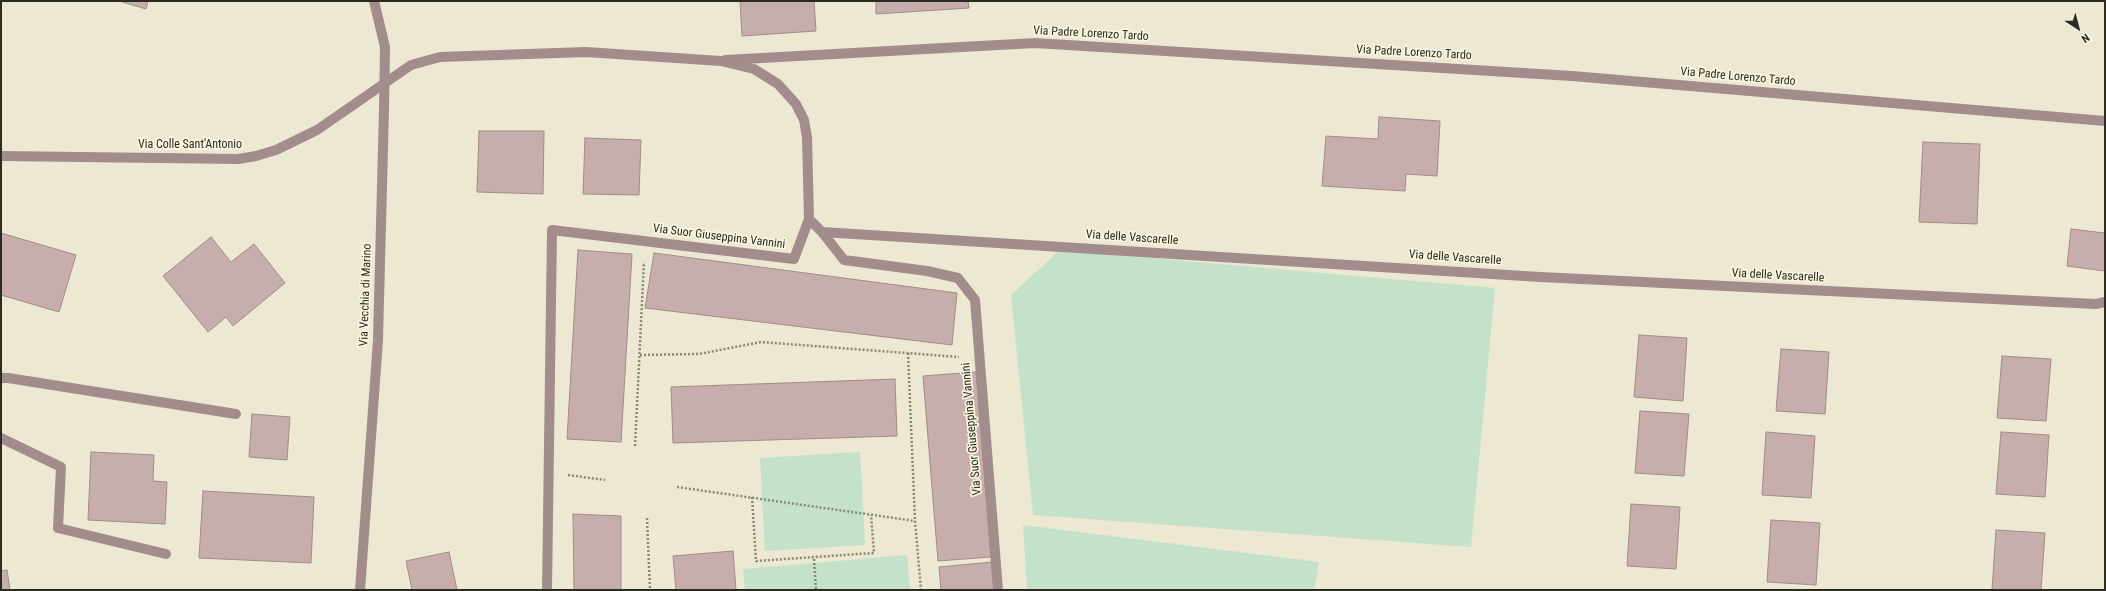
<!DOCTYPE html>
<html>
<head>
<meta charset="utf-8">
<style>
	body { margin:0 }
	#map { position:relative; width:2106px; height:591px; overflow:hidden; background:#ece8d2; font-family:"Roboto Condensed",sans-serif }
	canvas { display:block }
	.frame { position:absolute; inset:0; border:2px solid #2c2b22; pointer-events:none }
	.north { position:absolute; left:2058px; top:8px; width:40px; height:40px; -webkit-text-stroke:3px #f9f5df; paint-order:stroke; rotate:144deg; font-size:11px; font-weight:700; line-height:16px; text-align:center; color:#2c2b22 }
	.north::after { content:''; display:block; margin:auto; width:14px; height:18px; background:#2c2b22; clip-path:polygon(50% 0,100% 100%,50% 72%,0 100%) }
</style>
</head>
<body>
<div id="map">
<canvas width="2106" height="591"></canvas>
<div class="frame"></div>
<div class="north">N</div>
</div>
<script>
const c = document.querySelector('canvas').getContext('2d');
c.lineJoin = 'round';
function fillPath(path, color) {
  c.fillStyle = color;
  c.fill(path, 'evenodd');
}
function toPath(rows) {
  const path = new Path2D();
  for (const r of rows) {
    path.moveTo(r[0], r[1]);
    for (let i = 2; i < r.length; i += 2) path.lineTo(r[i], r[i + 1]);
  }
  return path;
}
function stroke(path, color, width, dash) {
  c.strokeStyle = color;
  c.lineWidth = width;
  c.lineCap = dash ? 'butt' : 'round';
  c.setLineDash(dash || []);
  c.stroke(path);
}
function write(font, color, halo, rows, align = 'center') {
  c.font = font + ' "Roboto Condensed",sans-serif';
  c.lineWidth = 3.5;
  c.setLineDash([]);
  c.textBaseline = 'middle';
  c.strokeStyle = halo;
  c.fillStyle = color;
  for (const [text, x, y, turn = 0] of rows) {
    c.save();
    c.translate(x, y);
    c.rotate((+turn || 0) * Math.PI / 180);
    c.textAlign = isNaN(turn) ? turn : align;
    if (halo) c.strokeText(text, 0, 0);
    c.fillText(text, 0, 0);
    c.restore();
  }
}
fillPath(toPath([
	[1060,250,1495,288,1471,547,1033,515,1011,295],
	[860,452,865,545,765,551,760,458],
	[1023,525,1319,562,1314,590,1027,590],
	[907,555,910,590,745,590,743,569]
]), '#c4e2c9');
const building = toPath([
	[119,1,148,1,146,9,119,1],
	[740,1,814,1,816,31,742,36,740,1],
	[876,1,968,1,969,8,876,14,876,1],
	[1379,117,1440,121,1437,176,1406,174,1405,191,1322,186,1326,136,1378,139,1379,117],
	[479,131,544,131,543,194,477,192,479,131],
	[585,138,641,140,639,195,583,194,585,138],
	[1923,142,1980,144,1977,224,1919,222,1923,142],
	[2071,229,2105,233,2105,271,2067,266,2071,229],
	[1,233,76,255,59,312,1,295,1,233],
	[211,237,231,262,254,244,285,283,233,326,226,317,208,332,163,276,211,237],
	[578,250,632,254,621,442,567,439,578,250],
	[654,253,957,293,952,345,645,308,654,253],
	[1639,335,1687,338,1683,401,1634,397,1639,335],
	[1781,349,1829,352,1825,414,1776,411,1781,349],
	[2002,356,2051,359,2046,421,1997,418,2002,356],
	[976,372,991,557,938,561,923,376,976,372],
	[895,379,897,436,673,443,671,387,895,379],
	[1640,411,1689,414,1684,476,1635,473,1640,411],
	[252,414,290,417,287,460,249,457,252,414],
	[1766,432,1815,436,1811,498,1762,495,1766,432],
	[2001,432,2049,435,2045,497,1996,494,2001,432],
	[91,452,154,455,153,481,167,482,165,524,88,520,91,452],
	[203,491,314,497,311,563,199,558,203,491],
	[1631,504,1680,507,1676,569,1627,566,1631,504],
	[573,514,621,516,621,590,574,590,573,514],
	[1771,520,1820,523,1816,585,1767,582,1771,520],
	[1996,530,2045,533,2041,590,1992,590,1996,530],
	[733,551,736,590,676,590,673,556,733,551],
	[449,552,457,590,412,590,406,561,449,552],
	[992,562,994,590,941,590,939,567,992,562],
	[7,570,10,590,1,590,1,571,7,570]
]);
fillPath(building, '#c7aeac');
stroke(building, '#a28a88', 1);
stroke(toPath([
	[908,353,915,521,921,590],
	[640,355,699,354,761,342,959,357],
	[635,446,644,262],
	[568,475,605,480],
	[677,487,915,521],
	[752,497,756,561,874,553,871,515],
	[647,518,650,590],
	[814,559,816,590]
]), '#8a8778', 2.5, [2, 2]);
stroke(toPath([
	[725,60,1035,43,1572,76,2105,121],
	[1,378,8,378,236,414],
	[1,438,61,467,58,528,166,554]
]), '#a28d8c', 10);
stroke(toPath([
	[1,156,238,159,256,156,276,150,317,130,411,65,440,57,586,52,721,61,754,69,778,84,796,104,804,120,807,137,809,219,794,259,552,230,547,590],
	[809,219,822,232,1540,277,2096,304,2105,302],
	[822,232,844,260,927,271,958,278,975,300,998,590],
	[360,590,378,340,384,109,385,47,374,1]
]), '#a28d8c', 10);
write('12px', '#2c2b22', '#f9f5df', [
	["Via Padre Lorenzo Tardo",1091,34,3],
	["Via Padre Lorenzo Tardo",1414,53,3],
	["Via Padre Lorenzo Tardo",1738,77,5],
	["Via Colle Sant'Antonio",190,145],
	["Via Suor Giuseppina Vannini",719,237,7],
	["Via delle Vascarelle",1132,238,4],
	["Via delle Vascarelle",1455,258,4],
	["Via delle Vascarelle",1778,276,3],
	["Via Vecchia di Marino",366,295,-88],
	["Via Suor Giuseppina Vannini",972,429,-95]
]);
</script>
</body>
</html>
